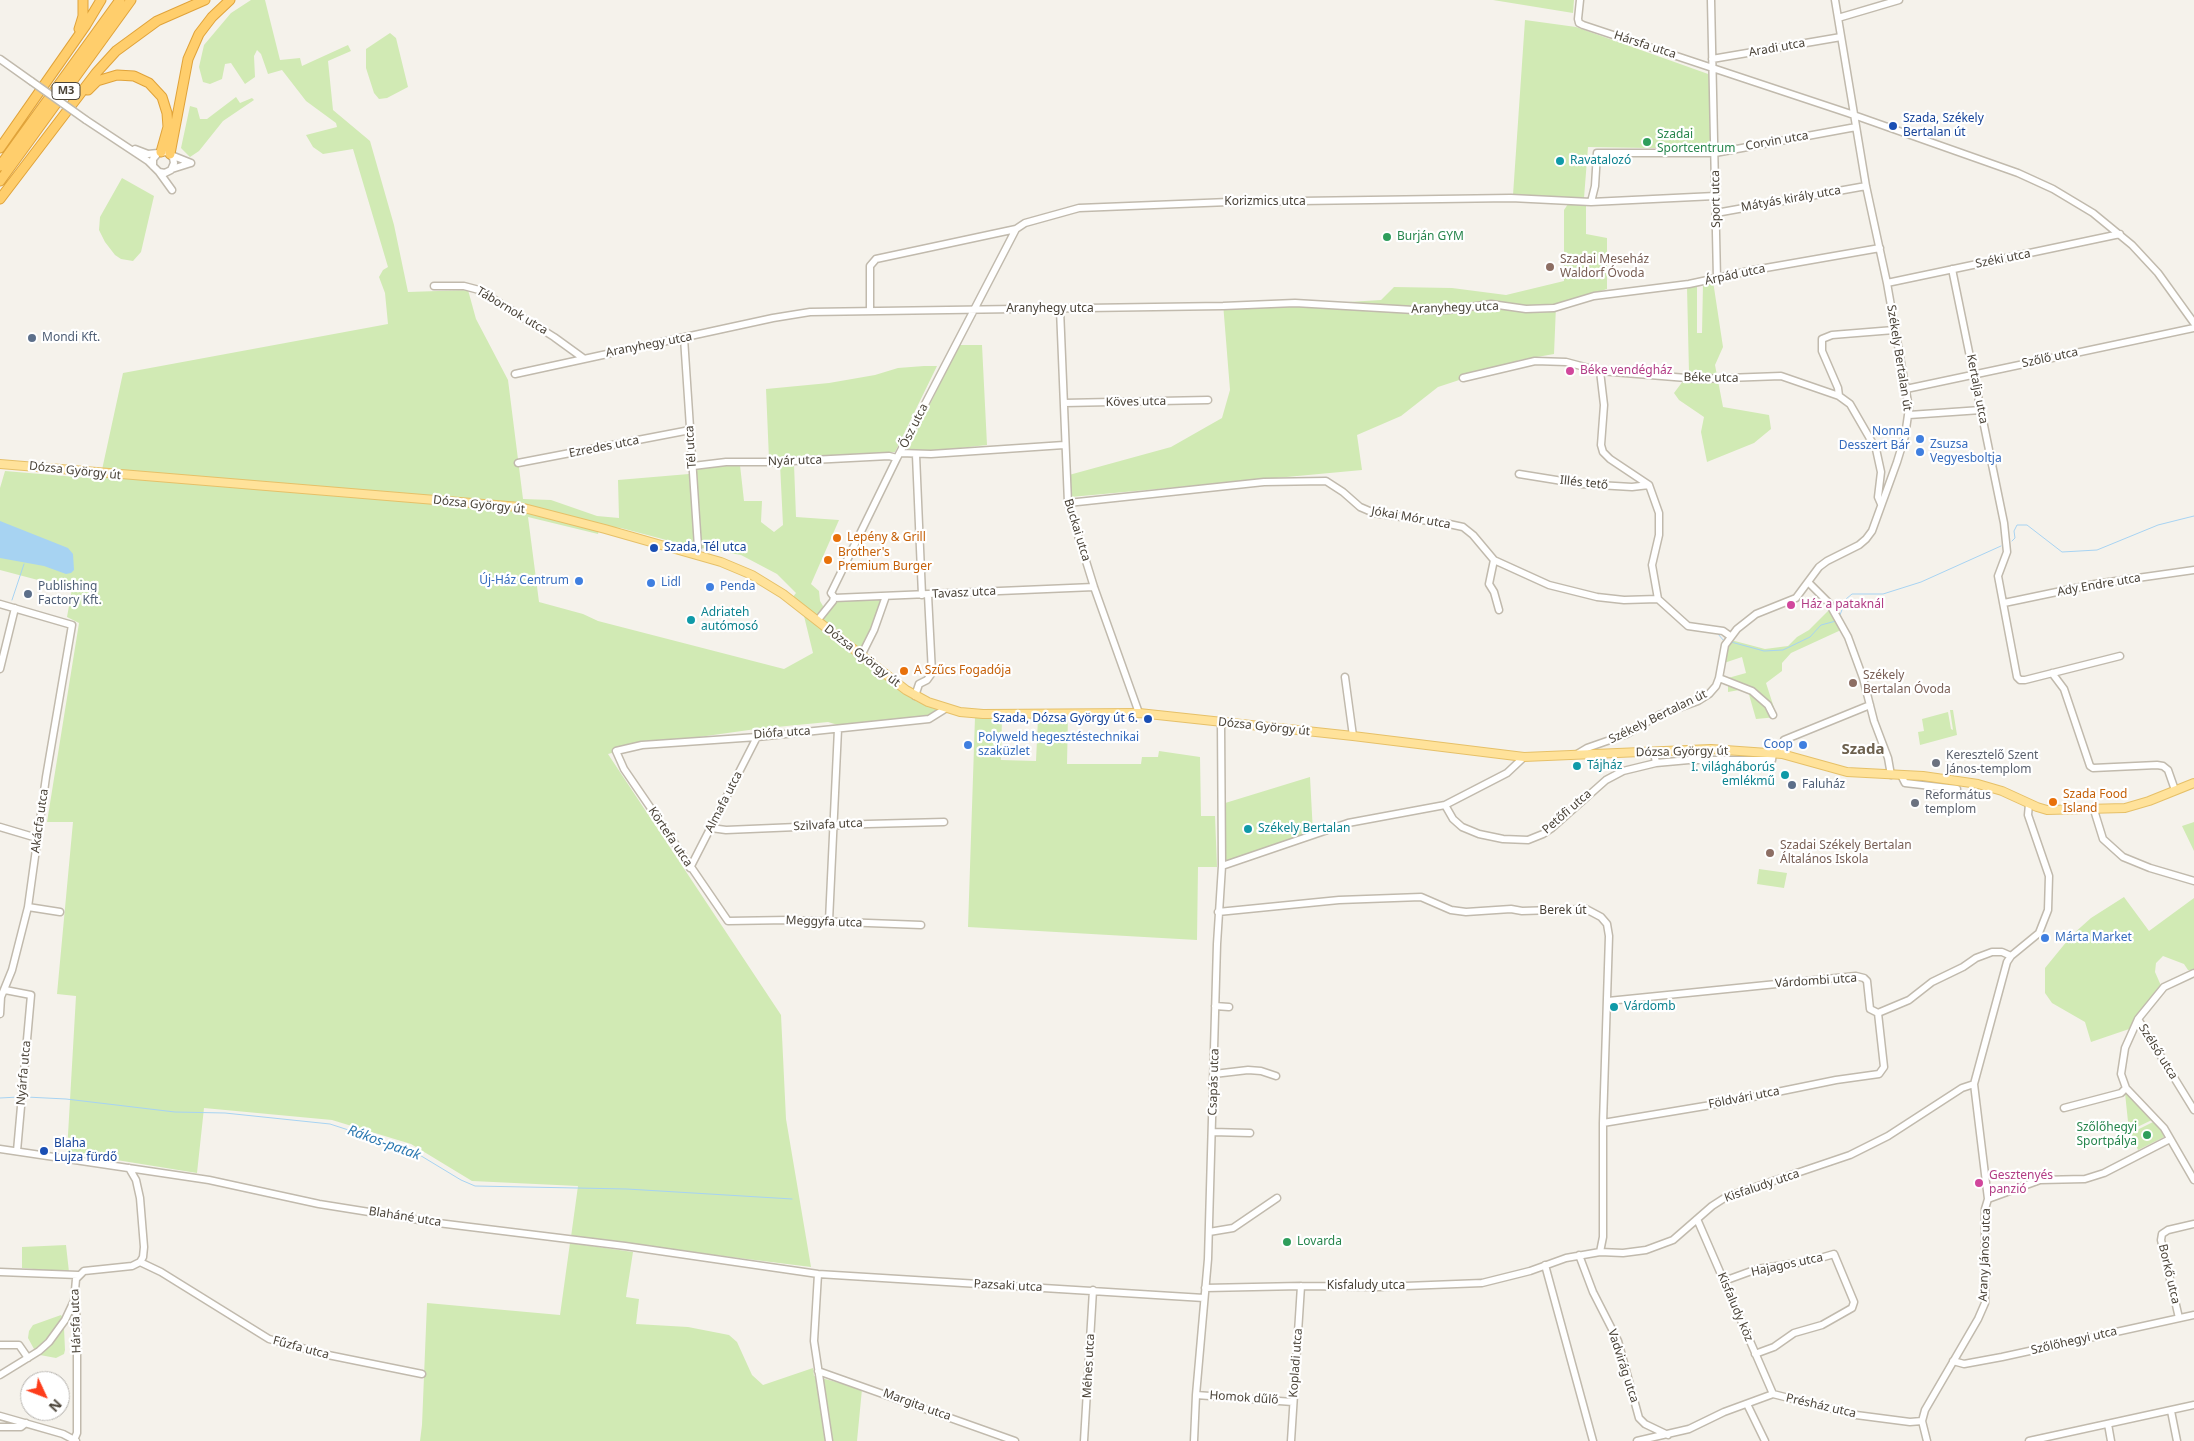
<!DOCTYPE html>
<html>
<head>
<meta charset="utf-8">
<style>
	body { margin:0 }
	#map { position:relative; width:2194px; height:1441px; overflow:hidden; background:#f5f2eb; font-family:"Noto Sans",sans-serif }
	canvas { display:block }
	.north { position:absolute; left:20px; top:1371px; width:50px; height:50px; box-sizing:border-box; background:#fff; border:1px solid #b7b4af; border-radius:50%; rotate:133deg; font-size:14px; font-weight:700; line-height:20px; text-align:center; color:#4a4338 }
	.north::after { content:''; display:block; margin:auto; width:18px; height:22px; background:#fd3d1b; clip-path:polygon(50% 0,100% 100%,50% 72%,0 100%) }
</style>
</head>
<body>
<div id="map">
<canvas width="2194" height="1441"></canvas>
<div class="north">N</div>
</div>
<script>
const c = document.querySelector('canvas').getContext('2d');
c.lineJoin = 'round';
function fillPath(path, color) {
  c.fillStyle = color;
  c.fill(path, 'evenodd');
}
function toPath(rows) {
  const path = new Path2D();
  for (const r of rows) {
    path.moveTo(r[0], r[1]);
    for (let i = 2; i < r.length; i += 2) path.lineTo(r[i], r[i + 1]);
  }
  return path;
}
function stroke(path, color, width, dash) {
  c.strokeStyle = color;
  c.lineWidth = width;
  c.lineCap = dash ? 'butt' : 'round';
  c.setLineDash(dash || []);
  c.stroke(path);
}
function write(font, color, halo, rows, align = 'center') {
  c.font = font + ' "Noto Sans",sans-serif';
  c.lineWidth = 4.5;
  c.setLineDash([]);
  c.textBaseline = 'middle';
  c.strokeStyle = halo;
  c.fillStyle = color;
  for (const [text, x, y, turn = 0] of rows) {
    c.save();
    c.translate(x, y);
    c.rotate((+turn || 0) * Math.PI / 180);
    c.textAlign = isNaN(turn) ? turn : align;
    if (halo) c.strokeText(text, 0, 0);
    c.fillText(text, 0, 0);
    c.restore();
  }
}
fillPath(toPath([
	[251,0,265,0,280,60,300,58,302,66,348,45,351,51,328,61,333,110,370,141,394,225,408,292,468,290,476,319,508,380,523,499,551,500,597,516,619,518,618,480,689,474,699,466,740,465,744,501,762,501,761,522,774,532,783,525,780,464,794,464,796,517,839,520,811,584,819,591,820,601,823,606,822,611,818,615,813,614,792,598,796,593,777,574,741,555,685,545,621,528,600,526,598,534,528,517,539,602,583,614,598,621,784,669,813,653,804,616,884,679,916,701,937,710,927,716,838,725,828,722,756,729,642,745,608,754,781,1015,786,1119,811,1267,571,1237,578,1186,472,1181,411,1144,332,1120,204,1108,197,1173,67,1152,76,996,57,994,73,822,47,822,79,623,67,617,72,589,0,570,0,488,5,471,100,479,123,373,388,324,385,293,379,277,383,270,388,267,353,149,323,154,313,147,306,135,337,127,336,123,306,101,282,70,268,74,261,54,257,50,254,56,255,77,245,84,231,63,225,64,222,79,210,84,203,82,199,67,204,45,231,13],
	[1493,0,1574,0,1573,13],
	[1525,20,1576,27,1711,75,1711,149,1588,147,1584,198,1513,195],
	[390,33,396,38,408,87,387,98,379,99,374,93,366,68,366,49],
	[236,97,240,103,252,98,254,100,223,121,199,151,190,157,181,148,190,106,197,108,200,119,207,119],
	[122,178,154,196,141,252,133,261,121,259,115,255,105,242,99,230,100,217],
	[1570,201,1586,202,1586,234,1607,238,1607,289,1556,306,1554,354,1520,360,1438,387,1401,416,1357,435,1362,470,1071,497,1069,475,1171,447,1222,418,1230,390,1223,303,1299,305,1381,300,1394,287,1452,288,1506,295,1564,281,1564,210],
	[1713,281,1723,347,1715,365,1723,407,1769,415,1771,429,1754,443,1707,462,1701,432,1704,417,1679,400,1674,393,1689,373,1687,287,1697,287,1697,333,1702,333,1703,284],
	[959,345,982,345,987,445,924,452,907,451],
	[924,366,937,366,895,452,769,459,766,389,829,383,875,375,898,368],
	[878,599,883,602,862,651,824,623,823,616,836,602],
	[1829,610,1841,630,1791,653,1782,663,1782,671,1766,683,1777,717,1756,719,1748,691,1745,689,1728,692,1728,678,1746,673,1742,657,1724,663,1731,640,1765,649,1788,646,1797,637,1809,630],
	[1950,710,1953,710,1957,735,1920,745,1918,732,1924,731,1922,719,1948,712,1951,729,1953,730],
	[1068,715,1067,764,1141,764,1142,757,1158,757,1159,751,1200,757,1201,816,1215,816,1217,867,1198,867,1197,940,968,927,975,717,1002,717,1001,760,1036,761,1038,718],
	[1310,777,1313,833,1224,864,1222,804],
	[2194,822,2194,851,2182,826],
	[1759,869,1787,873,1784,888,1757,884],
	[2124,897,2149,931,2194,898,2194,971,2188,970,2184,964,2163,956,2156,963,2155,972,2162,988,2145,1005,2135,1027,2091,1042,2085,1022,2052,1003,2045,993,2045,968,2072,935,2091,918],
	[2128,1091,2156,1118,2129,1131,2125,1093],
	[2157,1120,2164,1137,2138,1150,2131,1133],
	[570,1243,633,1252,626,1297,639,1299,636,1324,688,1327,729,1335,737,1342,752,1375,763,1385,813,1368,814,1376,862,1389,857,1441,420,1441,422,1425,427,1303,560,1315],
	[66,1245,69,1272,22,1268,22,1247],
	[61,1315,63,1318,50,1337,40,1348,34,1349,28,1338,29,1331,33,1325],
	[62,1328,64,1328,65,1350,64,1354,56,1358,40,1355,39,1353]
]), '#d1eab4');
fillPath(toPath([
	[0,521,68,548,73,554,74,570,71,573,66,574,44,566,0,558]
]), '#a7d3f2');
stroke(toPath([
	[2012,541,2015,538,2014,531,2017,525,2027,525,2062,552,2097,550,2158,525,2194,516],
	[12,600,24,564],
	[1840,615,1846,599,1852,594,1883,594,1921,582,2001,546],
	[1718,634,1724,641],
	[1731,642,1764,651,1783,650,1810,637,1821,625,1836,621],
	[26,1097,66,1099,175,1112,225,1113,330,1124,413,1151,461,1180,475,1186,627,1189,792,1199],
	[0,1098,19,1097]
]), '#a7d3f2', 1);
const minor = toPath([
	[1580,0,1578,19,1579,23,1583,25,1848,113,2018,173,2053,189,2093,213,2132,245,2158,273,2194,323],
	[1711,0,1717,279],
	[1838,18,1899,0],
	[0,59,31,81],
	[1712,59,1841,37],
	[86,120,148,161,159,172,165,173,171,170,174,163,173,158,167,152,158,153,153,159,153,166],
	[135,149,148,154,158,153],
	[171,155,191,163],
	[172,169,191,163],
	[159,172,172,190],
	[1591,202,1595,186,1597,153,1715,153,1856,127],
	[1716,213,1866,186],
	[1952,269,2004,523,2007,552,1998,576,2017,677,2020,680,2025,680,2120,656],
	[1887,283,2120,234],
	[434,286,464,286,479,290,554,337,583,358],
	[1060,309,1068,503,1094,587,1139,713],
	[870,311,870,266,876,259,1016,229,1025,223,1079,208,1229,202,1511,198,1591,202,1715,196],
	[684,338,698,547,697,555],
	[1600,371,1604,405,1601,445,1603,452,1610,459,1649,485,1659,513,1659,535,1652,565,1658,599],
	[515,374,773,318,810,312,1223,306,1295,303,1414,310,1448,310,1491,304,1526,309,1554,308,1594,296,1689,284,1754,270,1880,248],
	[1463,378,1535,361,1566,362,1600,371,1699,379,1781,376,1839,396,1850,404,1876,449,1881,472,1878,497,1881,504],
	[1906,389,2194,328],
	[1839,396,1838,388,1822,351,1822,339,1832,335,1894,330],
	[1064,403,1208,400],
	[1909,415,1981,410],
	[900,453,931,454,1064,445],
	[916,455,922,595],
	[518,463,690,430],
	[693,466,726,462,773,462,889,456,897,458],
	[1519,474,1581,484,1632,487,1649,485],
	[1068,503,1264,482,1326,481,1343,492,1360,507,1374,513,1449,524,1463,527,1473,535,1494,560,1549,585,1597,597,1624,600,1658,599,1688,626,1723,631,1730,636],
	[1494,560,1489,584,1494,592,1499,610],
	[1808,582,1829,603,1848,637,1863,678,1874,721,1888,758,1891,775],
	[834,598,1094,587],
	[2004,603,2095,584,2194,570],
	[0,604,72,625,46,777,28,907,12,970,1,997,0,1014],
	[817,621,833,601,834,597,831,593,897,458,1016,229],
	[861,656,874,630,886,596],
	[0,669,15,608],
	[2052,673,2064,689,2090,766,2093,768,2157,765,2163,766,2168,770,2175,790],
	[1345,677,1353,736],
	[1719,678,1752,691,1768,705,1773,715],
	[915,696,919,684,927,680,932,673,928,595],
	[1577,754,1587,748,1627,734,1659,715,1698,701,1709,694,1716,686,1719,678,1725,645,1737,629,1756,614,1796,598,1819,567,1827,561,1859,545,1866,539,1872,531,1897,462,1905,436,1909,408,1887,283,1866,186,1835,0],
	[1782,754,1784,740,1870,705],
	[1656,763,1689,760,1772,760,1773,753],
	[1901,775,1905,783,1957,789],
	[1445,805,1453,819,1462,827,1479,834,1503,839,1528,840,1543,834,1552,828,1606,780,1623,771,1656,763,1654,752],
	[2094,810,2103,839,2123,857,2150,868,2194,881],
	[0,827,37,838],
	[711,828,726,830,868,824,944,822],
	[1222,866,1348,823,1445,805,1507,773,1524,757],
	[690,868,757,737],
	[28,907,60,912],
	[1218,912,1339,900,1421,897,1451,910,1466,912,1511,909,1522,911,1586,909,1601,917,1607,924,1609,936,1603,1123,1603,1237,1600,1252],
	[829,921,838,729],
	[921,925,789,920,728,921,624,769,616,751,642,745,757,737,929,719,945,709],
	[2194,973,2164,987,2138,1019,2125,1048,2121,1074,2126,1088,2164,1128,2194,1180],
	[5,990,31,995,17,1151],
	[1608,1001,1856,976,1864,978,1867,981,1870,1009,1878,1013,1909,1000,1932,982,1963,967,1976,958,1992,952,2002,952,2011,956],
	[1215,1006,1229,1007],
	[2138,1019,2194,1110],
	[1214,1074,1248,1070,1261,1071,1276,1076],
	[2064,1108,2121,1093,2126,1088],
	[1603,1123,1723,1103,1836,1080,1879,1074,1884,1067,1878,1013],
	[1212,1132,1250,1133],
	[0,1149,209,1180,319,1204,438,1223,625,1246,818,1274,1204,1298],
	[1988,1199,2040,1180,2085,1179,2104,1173,2170,1139],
	[1697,1219,1773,1394],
	[1209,1232,1233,1228,1277,1198],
	[1579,1255,1593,1292,1618,1341,1639,1418,1645,1424,1668,1435],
	[140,1262,161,1272,269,1339,328,1355,422,1374],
	[1545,1265,1593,1441],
	[0,1272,78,1275],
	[818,1274,814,1341,829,1441],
	[1724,1281,1757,1269,1810,1261,1834,1254,1854,1302,1852,1308,1822,1325,1794,1333,1774,1347,1755,1354],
	[1205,1288,1301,1286,1380,1287,1482,1283,1530,1271,1566,1258,1600,1252,1623,1253,1646,1250,1673,1240,1712,1206,1726,1197,1850,1155,1888,1136,1962,1088,1974,1084],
	[2179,1318,2161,1240,2162,1234,2168,1230,2194,1224],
	[0,1345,19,1345,28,1358],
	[1953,1361,1964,1364,2002,1357,2194,1315],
	[818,1371,1015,1441],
	[0,1375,39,1351,49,1342,65,1320,73,1303],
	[1196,1395,1293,1402],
	[1747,1404,1765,1441],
	[2171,1411,2177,1441],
	[0,1416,63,1434,76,1441],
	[2108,1424,2111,1441],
	[0,1427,21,1427,26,1423],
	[74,1440,77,1433,77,1319,74,1302,76,1279,84,1271,132,1266,140,1262,143,1257,144,1247,140,1198,136,1180,129,1168],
	[1084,1441,1093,1290],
	[1194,1441,1196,1395,1208,1259,1217,944,1222,866,1221,723],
	[1291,1441,1301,1286],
	[1637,1441,1689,1429,1724,1412,1773,1394,1856,1415,1910,1422,1922,1421],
	[1927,1441,1922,1421,1925,1410,1978,1319,1985,1303,1985,1209,1988,1199,1974,1084,2007,962,2011,956,2039,933,2048,910,2049,876,2028,815,2029,804],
	[2029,1441,2194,1405]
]);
const major = toPath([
	[0,464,520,507,605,529,721,562,752,575,783,594,906,690,928,702,960,712,983,714,1139,713,1353,736,1524,757,1711,749,1782,754,1847,772,1923,776,1978,784,2002,791,2037,807,2047,810,2125,808,2149,801,2194,783]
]);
const highway = toPath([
	[79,29,83,16,83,0],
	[88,90,97,81,117,75,134,76,149,83,162,97,167,113,168,127,161,152],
	[0,148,86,25,101,0],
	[170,154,188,59,199,34,212,17,230,0],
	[0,166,120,0],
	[0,181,131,0],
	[0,199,96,73,116,51,157,21,205,0]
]);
stroke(minor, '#c1baad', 9);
stroke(major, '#e6c068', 10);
stroke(highway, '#e0a33a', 11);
stroke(minor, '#fff', 6);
stroke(major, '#ffe29a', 8);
stroke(highway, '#ffce6c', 9);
const minorBridge = toPath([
	[31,81,86,120]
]);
stroke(minorBridge, '#c1baad', 9, []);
stroke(minorBridge, '#fff', 6);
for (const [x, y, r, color] of [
	[1893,126,5,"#1a4fb4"],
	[1647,142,5,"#2e9e5b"],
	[1560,161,5,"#0f9aa8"],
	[1387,237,5,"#2e9e5b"],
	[1550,267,5,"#8d6e63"],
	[32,338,5,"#5c6f8a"],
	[1570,371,5,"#d1479c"],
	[1920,439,5,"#3f7fe0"],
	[1920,452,5,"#3f7fe0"],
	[837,538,5,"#e8710a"],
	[654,548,5,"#1a4fb4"],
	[828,560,5,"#e8710a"],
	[579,581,5,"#3f7fe0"],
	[651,583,5,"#3f7fe0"],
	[710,587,5,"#3f7fe0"],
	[28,594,5,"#5c6f8a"],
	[1791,605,5,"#d1479c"],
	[691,620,5,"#0f9aa8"],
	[904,671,5,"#e8710a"],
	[1853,683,5,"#8d6e63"],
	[1148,719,5,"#1a4fb4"],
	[968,745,5,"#3f7fe0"],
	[1803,745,5,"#3f7fe0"],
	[1936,763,5,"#6b7280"],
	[1577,766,5,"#0f9aa8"],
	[1785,775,5,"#0f9aa8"],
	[1792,785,5,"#5c6f8a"],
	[2053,802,5,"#e8710a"],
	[1915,803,5,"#6b7280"],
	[1248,829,5,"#0f9aa8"],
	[1770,853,5,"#8d6e63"],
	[2045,938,5,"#3f7fe0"],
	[1614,1007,5,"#0f9aa8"],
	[2147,1135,5,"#2e9e5b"],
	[44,1151,5,"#1a4fb4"],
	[1979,1183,5,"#d1479c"],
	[1287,1242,5,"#2e9e5b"]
]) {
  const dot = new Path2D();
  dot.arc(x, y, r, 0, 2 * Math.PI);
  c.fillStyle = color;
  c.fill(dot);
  stroke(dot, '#fff', 2);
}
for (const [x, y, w] of [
	[66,91,28]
]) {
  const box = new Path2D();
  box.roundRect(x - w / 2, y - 8.5, w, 17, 4);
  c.fillStyle = '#fff';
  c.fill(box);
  stroke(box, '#4a4338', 1);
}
write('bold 11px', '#4a4338', null, [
	["M3",66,91]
]);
write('12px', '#4a4338', '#fff', [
	["Hársfa utca",1645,45,18],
	["Aradi utca",1777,48,-10],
	["Corvin utca",1777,141,-10],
	["Sport utca",1716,199,-91],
	["Mátyás király utca",1791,199,-10],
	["Korizmics utca",1265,202],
	["Széki utca",2003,259,-11],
	["Árpád utca",1735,275,-12],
	["Aranyhegy utca",1455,308,-2],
	["Aranyhegy utca",1050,309],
	["Tábornok utca",512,311,31],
	["Aranyhegy utca",649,345,-11],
	["Székely Bertalan út",1899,358,81],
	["Szőlő utca",2050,358,-12],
	["Béke utca",1711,378,1],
	["Kertalja utca",1977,389,79],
	["Köves utca",1136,402,-1],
	["Ősz utca",914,426,-63],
	["Ezredes utca",604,447,-11],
	["Tél utca",691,447,-94],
	["Nyár utca",795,461,-2],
	["Dózsa György út",75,471,6],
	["Illés tető",1584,483,6],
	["Dózsa György út",479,505,6],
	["Jókai Mór utca",1411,518,10],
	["Buckai utca",1077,530,73],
	["Ady Endre utca",2099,585,-10],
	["Tavasz utca",964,593,-3],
	["Dózsa György út",862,656,38],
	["Székely Bertalan út",1658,717,-26],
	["Dózsa György út",1264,727,6],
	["Diófa utca",782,733,-4],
	["Dózsa György út",1682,752,-1],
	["Almafa utca",724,802,-63],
	["Petőfi utca",1567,812,-41],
	["Akácfa utca",40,821,-82],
	["Szilvafa utca",828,825,-3],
	["Körtefa utca",670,837,56],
	["Berek út",1563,911],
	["Meggyfa utca",824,922,2],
	["Várdombi utca",1816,981,-4],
	["Szélső utca",2158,1052,58],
	["Nyárfa utca",24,1073,-85],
	["Csapás utca",1214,1082,-88],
	["Földvári utca",1744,1098,-11],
	["Kisfaludy utca",1762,1186,-19],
	["Blaháné utca",405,1217,9],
	["Arany János utca",1985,1255,-88],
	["Hajagos utca",1787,1265,-12],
	["Borkő utca",2169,1274,77],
	["Pazsaki utca",1008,1286,3],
	["Kisfaludy utca",1366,1286],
	["Kisfaludy köz",1735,1307,67],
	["Hársfa utca",76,1321,-92],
	["Szőlőhegyi utca",2074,1341,-13],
	["Fűzfa utca",301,1348,15],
	["Kopladi utca",1296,1363,-86],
	["Méhes utca",1089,1366,-87],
	["Vadvirág utca",1623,1366,72],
	["Homok dűlő",1244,1398,4],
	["Margita utca",917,1405,20],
	["Présház utca",1821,1406,13]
]);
write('12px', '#164399', '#fff', [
	["Szada, Székely",1903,119],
	["Bertalan út",1903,133],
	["Szada, Tél utca",664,548],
	["Szada, Dózsa György út 6.",1138,719,"right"],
	["Blaha",54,1144],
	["Lujza fürdő",54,1158]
], 'left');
write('12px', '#27864d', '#fff', [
	["Szadai",1657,135],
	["Sportcentrum",1657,149],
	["Burján GYM",1397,237],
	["Szőlőhegyi",2137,1128,"right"],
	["Sportpálya",2137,1142,"right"],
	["Lovarda",1297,1242]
], 'left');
write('12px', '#0d838f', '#fff', [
	["Ravatalozó",1570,161],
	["Adriateh",701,613],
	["autómosó",701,627],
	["Tájház",1587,766],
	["I. világháborús",1775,768,"right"],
	["emlékmű",1775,782,"right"],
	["Székely Bertalan",1258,829],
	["Várdomb",1624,1007]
], 'left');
write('12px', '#785e54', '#fff', [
	["Szadai Meseház",1560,260],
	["Waldorf Óvoda",1560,274],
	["Székely",1863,676],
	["Bertalan Óvoda",1863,690],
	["Szadai Székely Bertalan",1780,846],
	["Általános Iskola",1780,860]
], 'left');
write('12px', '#4e5e75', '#fff', [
	["Mondi Kft.",42,338],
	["Publishing",38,587],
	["Factory Kft.",38,601],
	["Faluház",1802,785]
], 'left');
write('12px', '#b23c85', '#fff', [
	["Béke vendégház",1580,371],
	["Ház a pataknál",1801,605],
	["Gesztenyés",1989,1176],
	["panzió",1989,1190]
], 'left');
write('12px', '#366cbe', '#fff', [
	["Nonna",1910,432,"right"],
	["Desszert Bár",1910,446,"right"],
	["Zsuzsa",1930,445],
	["Vegyesboltja",1930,459],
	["Új-Ház Centrum",569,581,"right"],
	["Lidl",661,583],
	["Penda",720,587],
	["Polyweld hegesztéstechnikai",978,738],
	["szaküzlet",978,752],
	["Coop",1793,745,"right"],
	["Márta Market",2055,938]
], 'left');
write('12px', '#c56008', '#fff', [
	["Lepény & Grill",847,538],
	["Brother's",838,553],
	["Premium Burger",838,567],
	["A Szűcs Fogadója",914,671],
	["Szada Food",2063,795],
	["Island",2063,809]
], 'left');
write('12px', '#5b616d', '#fff', [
	["Keresztelő Szent",1946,756],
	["János-templom",1946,770],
	["Református",1925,796],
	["templom",1925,810]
], 'left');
write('italic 14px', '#2d79b1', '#fff', [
	["Rákos-patak",384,1143,20]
]);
write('bold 15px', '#6d614f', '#fff', [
	["Szada",1863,750]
]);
</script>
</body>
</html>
